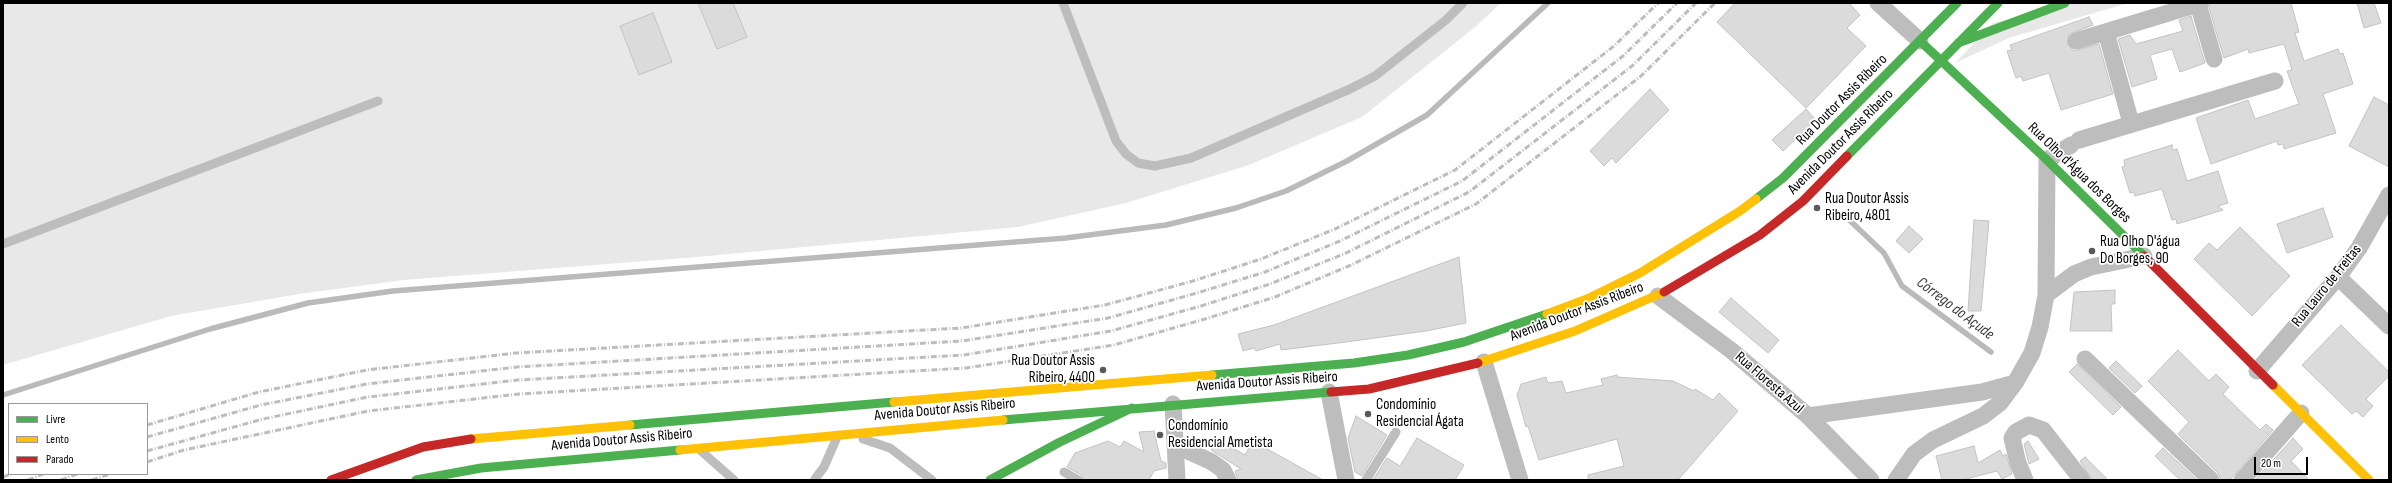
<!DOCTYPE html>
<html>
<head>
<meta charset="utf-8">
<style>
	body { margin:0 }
	#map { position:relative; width:2392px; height:483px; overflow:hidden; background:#fff; font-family:"Sofia Sans Condensed",sans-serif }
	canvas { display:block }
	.frame { position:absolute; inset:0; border:4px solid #000; pointer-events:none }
	.legend { position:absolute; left:8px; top:403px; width:140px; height:72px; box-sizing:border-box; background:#fff; border:1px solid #999; margin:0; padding:5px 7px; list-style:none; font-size:12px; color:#000 }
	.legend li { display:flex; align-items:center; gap:8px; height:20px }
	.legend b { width:20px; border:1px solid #999 }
	.scale { position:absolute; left:2254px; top:457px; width:54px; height:18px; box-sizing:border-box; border:2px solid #000; border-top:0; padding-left:5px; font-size:12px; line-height:14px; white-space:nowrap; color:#000; -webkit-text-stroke:3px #fff; paint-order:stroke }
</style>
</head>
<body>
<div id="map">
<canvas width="2392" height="483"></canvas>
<div class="frame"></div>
<ul class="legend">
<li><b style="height:5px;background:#4caf50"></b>Livre</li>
<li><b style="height:5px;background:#ffc107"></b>Lento</li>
<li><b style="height:5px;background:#c62828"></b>Parado</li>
</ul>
<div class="scale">20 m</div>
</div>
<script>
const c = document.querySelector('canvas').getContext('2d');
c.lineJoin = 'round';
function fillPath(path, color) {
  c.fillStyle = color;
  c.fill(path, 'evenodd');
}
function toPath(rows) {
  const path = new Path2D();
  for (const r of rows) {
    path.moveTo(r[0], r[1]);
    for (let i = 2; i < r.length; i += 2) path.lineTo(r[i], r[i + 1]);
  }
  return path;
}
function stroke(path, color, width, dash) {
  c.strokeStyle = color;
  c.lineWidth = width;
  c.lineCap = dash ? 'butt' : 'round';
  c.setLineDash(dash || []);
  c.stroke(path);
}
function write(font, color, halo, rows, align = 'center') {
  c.font = font + ' "Sofia Sans Condensed",sans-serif';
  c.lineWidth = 3.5;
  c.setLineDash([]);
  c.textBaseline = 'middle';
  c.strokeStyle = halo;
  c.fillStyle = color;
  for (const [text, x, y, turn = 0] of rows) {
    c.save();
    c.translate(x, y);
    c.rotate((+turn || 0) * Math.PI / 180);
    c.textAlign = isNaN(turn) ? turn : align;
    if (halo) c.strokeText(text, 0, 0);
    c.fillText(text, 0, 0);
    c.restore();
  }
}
fillPath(toPath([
	[3,3,1501,3,1474,28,1362,117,1249,165,1126,203,1018,227,697,257,404,280,299,294,171,316,3,365],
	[2074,3,2128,3,2009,38,1955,63,1993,23]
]), '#e8e8e8');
stroke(toPath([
	[1843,214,1884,253,1902,286,1991,352],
	[3,395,210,329,308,303,393,291,1066,238,1166,225,1236,208,1286,191,1347,161,1427,115,1548,3]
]), '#bababa', 5.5);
const building = toPath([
	[698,3,733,3,747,37,717,49,698,3],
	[1735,3,1849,3,1860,15,1847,28,1866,46,1806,108,1717,22,1735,3],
	[2211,3,2291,3,2299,32,2295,33,2304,61,2338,49,2340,54,2343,53,2353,84,2323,94,2336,133,2284,149,2283,144,2278,145,2277,141,2211,164,2196,118,2248,100,2255,119,2299,104,2287,71,2292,70,2284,44,2249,53,2248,49,2224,58,2209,8,2211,3],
	[2357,3,2374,3,2381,23,2364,28,2357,3],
	[653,13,672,62,639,75,620,26,653,13],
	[2191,16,2205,63,2180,72,2172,49,2150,55,2157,79,2132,87,2118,39,2130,35,2136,44,2183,31,2179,20,2191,16],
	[2089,17,2093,25,2069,34,2067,44,2074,51,2099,44,2113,94,2061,110,2049,73,2023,81,2021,76,2016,78,2007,51,2012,50,2010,45,2089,17],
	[1650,89,1669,110,1616,163,1612,158,1604,166,1590,151,1650,89],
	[2374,97,2389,105,2389,167,2349,146,2374,97],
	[1806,109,1816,120,1783,151,1772,140,1806,109],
	[2172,145,2173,150,2177,149,2187,181,2218,171,2228,203,2218,206,2223,210,2177,224,2176,219,2172,220,2162,189,2135,196,2134,192,2130,193,2122,167,2125,166,2124,160,2172,145],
	[2323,208,2333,237,2287,253,2277,224,2323,208],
	[1974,220,1989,221,1981,311,1968,311,1974,220],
	[1909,226,1923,239,1909,253,1896,241,1909,226],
	[2240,227,2290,276,2252,316,2194,259,2209,243,2217,250,2240,227],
	[1459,257,1466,323,1426,331,1346,342,1281,350,1280,344,1256,351,1254,348,1243,351,1238,334,1274,325,1459,257],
	[2115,290,2115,304,2111,304,2112,331,2070,331,2074,292,2115,290],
	[1731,298,1779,340,1768,353,1719,312,1731,298],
	[2341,325,2389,372,2389,376,2366,399,2373,406,2363,417,2356,411,2352,414,2302,365,2341,325],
	[2178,350,2209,381,2216,374,2229,387,2223,394,2260,430,2266,424,2273,430,2230,480,2221,480,2218,473,2178,434,2189,422,2148,381,2178,350],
	[2116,361,2142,386,2135,393,2109,368,2116,361],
	[2077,364,2121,407,2113,415,2069,372,2077,364],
	[1617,375,1617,377,1673,381,1694,391,1695,389,1713,400,1719,393,1738,411,1678,480,1588,480,1588,475,1624,466,1617,439,1539,460,1528,426,1526,427,1517,395,1521,384,1546,377,1548,383,1562,381,1566,393,1603,385,1601,379,1617,375],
	[1356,416,1387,435,1362,476,1355,472,1348,438,1356,416],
	[1154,431,1161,461,1166,463,1166,468,1154,471,1149,480,1084,480,1081,475,1067,467,1075,453,1108,441,1120,447,1124,441,1144,452,1139,432,1154,431],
	[1417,438,1464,465,1455,480,1373,480,1387,458,1400,466,1417,438],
	[2293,438,2303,449,2291,461,2309,480,2255,480,2293,438],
	[1217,439,1245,455,1253,441,1323,480,1238,480,1235,471,1241,469,1211,450,1217,439],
	[2028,441,2039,459,2029,464,2024,444,2028,441],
	[1974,446,1978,463,2000,450,2003,456,2006,454,2012,474,2002,479,1997,471,1962,480,1942,480,1936,456,1974,446],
	[2163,448,2197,480,2180,480,2155,456,2163,448],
	[2085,457,2108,480,2092,480,2080,461,2085,457]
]);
fillPath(building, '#dbdbdb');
stroke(building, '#c3c3c3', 1);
stroke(toPath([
	[1063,3,1116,141,1126,154,1138,163,1155,166,1191,158,1350,89,1375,76,1446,20,1463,3],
	[3,244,378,101],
	[863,439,890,448,932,480],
	[700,450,734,480],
	[1064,472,1078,480],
	[815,479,824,467,838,435],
	[1366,480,1396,432]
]), '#bdbdbd', 9);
stroke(toPath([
	[1878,3,1920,41],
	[2198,4,2214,59],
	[2106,32,2131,123],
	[2076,41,2201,3],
	[2079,140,2275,81],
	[2338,277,2389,326],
	[2046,295,2074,274,2091,267,2144,256],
	[1658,296,1732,351,1808,416,1871,480],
	[2085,359,2211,480],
	[1484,362,1520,480],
	[2257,371,2338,277,2359,248,2389,195],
	[1329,392,1346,480],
	[1173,404,1177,480],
	[1808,416,1982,392,2015,383],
	[1175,445,1212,462,1223,470,1228,480],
	[1896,480,1914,454,1933,440,1983,416,2000,403,2015,383,2032,353,2040,327,2046,295,2047,160,2071,145],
	[2025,480,2018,463,2012,438,2016,432,2029,425,2043,430,2082,480],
	[2242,480,2301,413]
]), '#bdbdbd', 17);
stroke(toPath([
	[1920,41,2047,160,2144,256],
	[1958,43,2065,3],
	[1847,156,1998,3],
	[1756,199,1783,178,1957,3],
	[1212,375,1354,363,1408,355,1464,342,1547,314],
	[1003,420,1331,392],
	[630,425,894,402],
	[416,480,481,468,680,450],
	[990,480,1060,442,1132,408]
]), '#4caf50', 9);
stroke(toPath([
	[1547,314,1587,299,1640,273,1740,211,1756,199],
	[1478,363,1575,331,1664,292],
	[2273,385,2369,480],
	[894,402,1212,375],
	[471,439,630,425],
	[680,450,1003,420]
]), '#ffc107', 9);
stroke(toPath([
	[2144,256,2273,385],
	[1664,292,1760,235,1803,201,1847,156],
	[1331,392,1369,389,1478,363],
	[331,480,423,447,471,439]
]), '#c62828', 9);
stroke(toPath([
	[147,425,259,392,367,370,516,353,961,328,1105,305,1193,281,1261,259,1335,229,1455,170,1614,46,1658,3],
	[147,437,261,405,367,384,517,367,962,341,1108,318,1197,293,1265,272,1340,241,1462,181,1623,56,1677,3],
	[147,451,263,419,368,397,518,380,964,355,1111,331,1201,306,1270,284,1346,253,1469,192,1632,66,1696,3],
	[147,462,184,450,368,411,519,394,966,368,1114,345,1205,319,1275,297,1351,265,1476,204,1641,76,1715,3],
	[3,477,11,474],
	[28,480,43,474],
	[61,480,77,474],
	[92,480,110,474]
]), '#bdbdbd', 3, [6, 2, 1, 2]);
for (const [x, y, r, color] of [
	[1817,208,4,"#595959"],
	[2092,251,4,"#595959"],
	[1103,370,4,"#595959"],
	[1368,414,4,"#595959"],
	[1160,435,4,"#595959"]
]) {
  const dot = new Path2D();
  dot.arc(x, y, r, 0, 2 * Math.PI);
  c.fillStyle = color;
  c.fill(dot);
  stroke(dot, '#fff', 1.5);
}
write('15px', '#000', '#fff', [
	["Rua Doutor Assis Ribeiro",1842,100,-45],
	["Avenida Doutor Assis Ribeiro",1841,142,-45],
	["Rua Olho d'Água dos Borges",2079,173,44],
	["Rua Lauro de Freitas",2327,286,-51],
	["Avenida Doutor Assis Ribeiro",1577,312,-21],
	["Avenida Doutor Assis Ribeiro",1267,382,-4],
	["Rua Floresta Azul",1769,383,41],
	["Avenida Doutor Assis Ribeiro",945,410,-5],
	["Avenida Doutor Assis Ribeiro",622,440,-5]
]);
write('15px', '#000', '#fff', [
	["Rua Doutor Assis",1825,199],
	["Ribeiro, 4801",1825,216],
	["Rua Olho D'água",2100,242],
	["Do Borges, 90",2100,259],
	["Rua Doutor Assis",1095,361,"right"],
	["Ribeiro, 4400",1095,378,"right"],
	["Condomínio",1376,405],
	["Residencial Ágata",1376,422],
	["Condomínio",1168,426],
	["Residencial Ametista",1168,443]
], 'left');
write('italic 16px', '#3d3d3d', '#fff', [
	["Córrego do Açude",1955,309,37]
]);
</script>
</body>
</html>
